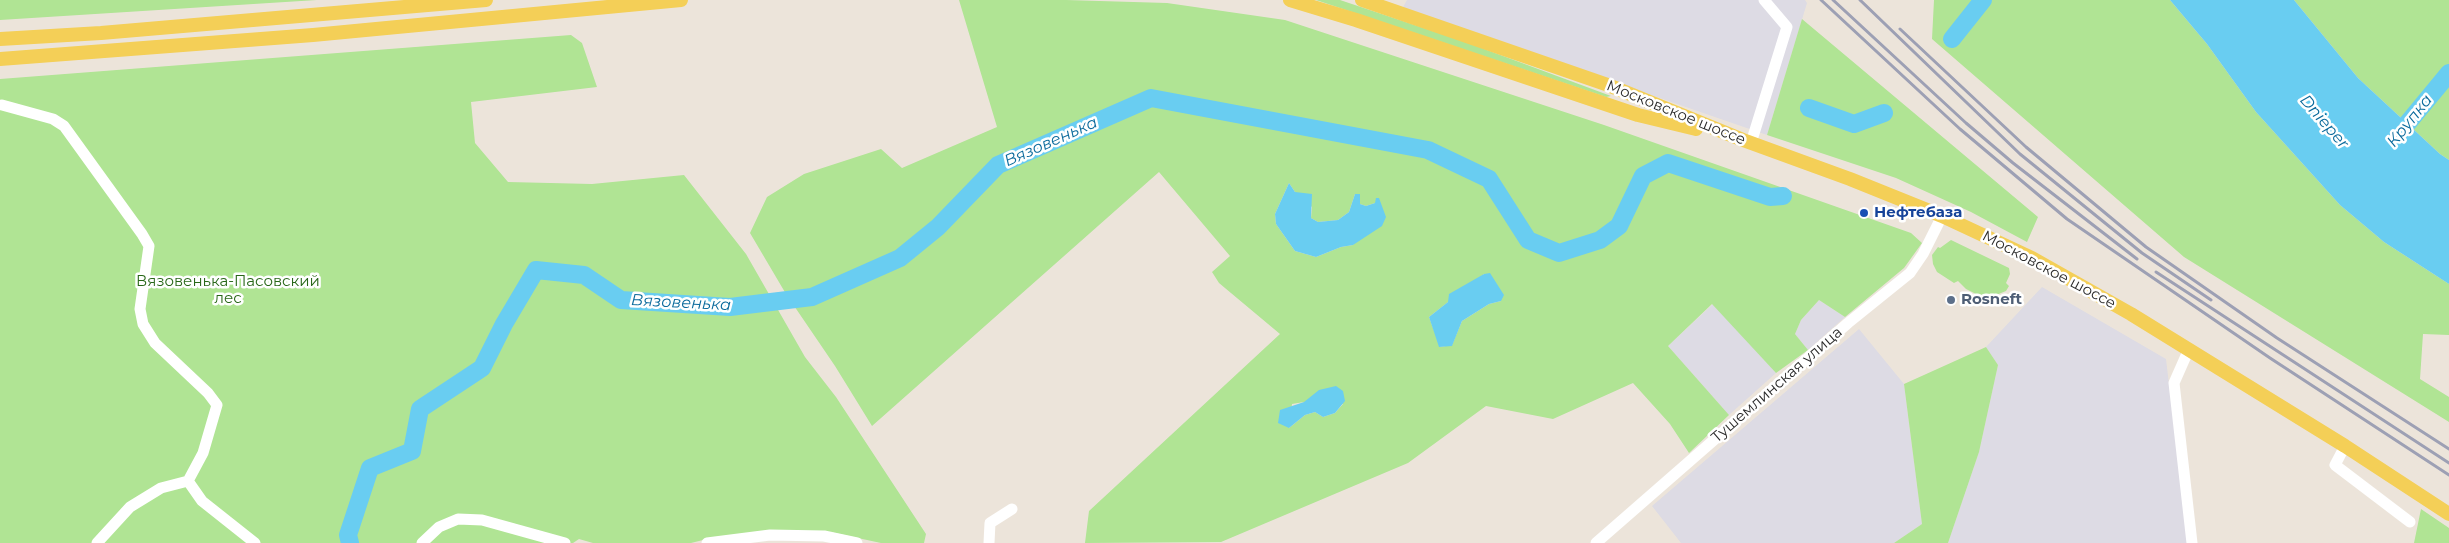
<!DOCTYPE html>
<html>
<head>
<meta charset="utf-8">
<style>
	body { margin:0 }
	canvas { display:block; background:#ece4da }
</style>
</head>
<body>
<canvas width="2449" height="543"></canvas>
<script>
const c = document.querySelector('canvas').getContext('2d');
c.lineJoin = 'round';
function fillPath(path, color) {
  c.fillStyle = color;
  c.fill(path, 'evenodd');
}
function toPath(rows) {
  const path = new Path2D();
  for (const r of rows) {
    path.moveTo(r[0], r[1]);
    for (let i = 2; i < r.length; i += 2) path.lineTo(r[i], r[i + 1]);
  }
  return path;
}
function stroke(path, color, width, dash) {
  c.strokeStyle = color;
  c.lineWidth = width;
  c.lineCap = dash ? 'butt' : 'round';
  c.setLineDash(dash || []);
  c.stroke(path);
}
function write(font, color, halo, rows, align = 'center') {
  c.font = font + ' Montserrat,sans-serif';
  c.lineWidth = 5;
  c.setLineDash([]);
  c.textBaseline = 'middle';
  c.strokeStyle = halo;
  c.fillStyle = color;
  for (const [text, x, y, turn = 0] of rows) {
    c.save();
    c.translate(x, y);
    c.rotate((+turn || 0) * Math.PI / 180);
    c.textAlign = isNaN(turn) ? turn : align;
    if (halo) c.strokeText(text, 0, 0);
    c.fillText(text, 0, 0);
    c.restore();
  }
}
fillPath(toPath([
	[1407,0,1805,0,1807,3,1767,135,1402,9],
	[2042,287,2166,359,2188,543,1948,543,1979,452,1998,365,1986,347],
	[1819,300,1845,317,1808,350,1795,334,1801,320],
	[1713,304,1776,373,1729,415,1668,346],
	[1859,329,1904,384,1922,524,1894,543,1681,543,1652,506]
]), '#dddbe4');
fillPath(toPath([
	[0,0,317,0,0,20],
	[959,0,1066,0,1167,3,1285,20,1604,125,1911,233,1922,243,1904,268,1845,317,1819,300,1801,320,1795,334,1808,350,1776,373,1712,304,1668,346,1729,415,1689,453,1670,424,1633,383,1553,419,1486,406,1408,463,1221,542,1085,543,1089,511,1280,334,1219,283,1212,272,1230,256,1159,172,872,426,835,366,786,294,750,233,767,197,804,174,881,149,902,168,997,127],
	[1289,183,1295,192,1312,207,1311,218,1318,222,1338,220,1349,212,1355,194,1360,204,1366,206,1375,203,1353,245,1341,247,1316,257,1295,251,1276,224,1275,214],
	[1484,274,1501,301,1489,304,1462,321,1452,345,1440,347,1429,317],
	[1304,402,1343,404,1335,413,1323,417,1315,412,1305,415,1289,428,1292,404],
	[1316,0,1340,0,1468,43,1611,96,1606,97],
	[1934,0,2170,0,2207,44,2256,112,2340,205,2384,242,2449,284,2449,335,2423,334,2420,379,2449,397,2449,422,2184,257,1932,39],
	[2294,0,2449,0,2449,160,2440,154,2358,78],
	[1802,19,2038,217,2027,242,1971,212,1896,178,1767,135],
	[571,35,582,43,597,87,471,102,475,143,508,182,592,184,684,175,746,254,805,357,836,397,926,534,924,543,881,543,830,532,707,539,691,543,593,543,579,539,573,543,0,543,0,79],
	[1951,240,2009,268,2010,274,2006,283,2009,286,2006,291,1991,297,1982,297,1966,289,1958,281,1954,283,1937,272,1933,264,1932,255,1938,247,1940,248],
	[1986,347,1998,365,1979,452,1948,543,1894,543,1922,524,1904,384],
	[2421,509,2449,528,2449,543,2414,543]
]), '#b0e494');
fillPath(toPath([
	[2170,0,2294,0,2358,78,2440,154,2449,160,2449,284,2384,242,2340,205,2256,112,2207,44],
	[1289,183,1295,192,1312,194,1311,218,1318,222,1338,220,1349,212,1355,194,1360,194,1360,204,1366,206,1375,203,1376,198,1379,198,1386,217,1382,226,1353,245,1341,247,1316,257,1295,251,1276,224,1275,214],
	[1490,273,1504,295,1501,301,1489,304,1462,321,1452,346,1439,347,1429,317,1448,302,1449,294,1484,274],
	[1336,386,1343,391,1345,401,1335,413,1323,417,1315,412,1305,415,1289,428,1278,423,1280,410,1304,402,1319,390]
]), '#69cdf1');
stroke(toPath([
	[1952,39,1983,0],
	[1809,108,1854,124,1884,113],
	[2392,142,2449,73],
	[350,543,348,535,370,468,412,451,420,409,482,368,504,324,536,270,584,275,621,300,730,307,812,297,900,258,938,227,998,165,1151,98,1428,150,1489,179,1528,240,1559,253,1600,240,1619,226,1643,176,1668,163,1770,197,1783,196]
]), '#69cdf1', 18);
stroke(toPath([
	[2,105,53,119,64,126,142,234,149,246,140,309,143,324,155,343,208,393,217,405,203,453,188,481,202,501,255,543],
	[1751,143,1787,27,1764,0],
	[2189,349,2174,383,2192,543],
	[2345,446,2335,465,2410,522],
	[97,543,130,507,161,488,188,481],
	[422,543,439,527,458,519,482,520,565,543],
	[707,543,770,535,824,536,857,543],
	[989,543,990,523,1012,509],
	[1596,543,1848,323,1910,273,1923,254,1942,216]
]), '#fff', 11);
stroke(toPath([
	[1290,0,1356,20,1638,115,1696,129],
	[1362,0,1608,85,1743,140,1850,179,1942,216,2032,258,2131,314,2345,446,2449,514],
	[0,39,101,33,486,0],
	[0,59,313,35,681,0]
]), '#f4cf57', 14);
stroke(toPath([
	[1821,0,1960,129,2067,219,2270,358,2449,475],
	[1833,0,1966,123,2013,163,2137,259],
	[1860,0,2020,154,2142,253,2211,300],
	[1900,29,2026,147,2146,247,2277,338,2449,449],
	[2156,272,2449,463]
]), '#9da0b4', 3);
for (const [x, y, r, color] of [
	[1864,213,5,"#1a4fb4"],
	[1951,300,5,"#5c6f8a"]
]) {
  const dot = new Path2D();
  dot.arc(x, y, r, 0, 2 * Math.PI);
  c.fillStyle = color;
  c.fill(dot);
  stroke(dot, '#fff', 2);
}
write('15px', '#292929', '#fff', [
	["Московское шоссе",1676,113,22],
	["Московское шоссе",2049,270,28],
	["Тушемлинская улица",1777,385,-41]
]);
write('bold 15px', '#164399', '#fff', [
	["Нефтебаза",1874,213]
], 'left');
write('15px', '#286718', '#fff', [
	["Вязовенька-Пасовский",228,282],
	["лес",228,299]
]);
write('bold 15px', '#4e5e75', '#fff', [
	["Rosneft",1961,300]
], 'left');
write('italic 16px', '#0a6a9c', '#fff', [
	["Крупка",2410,121,-51],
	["Dnieper",2324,122,49],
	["Вязовенька",1051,142,-24],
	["Вязовенька",681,303,3]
]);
</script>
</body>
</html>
